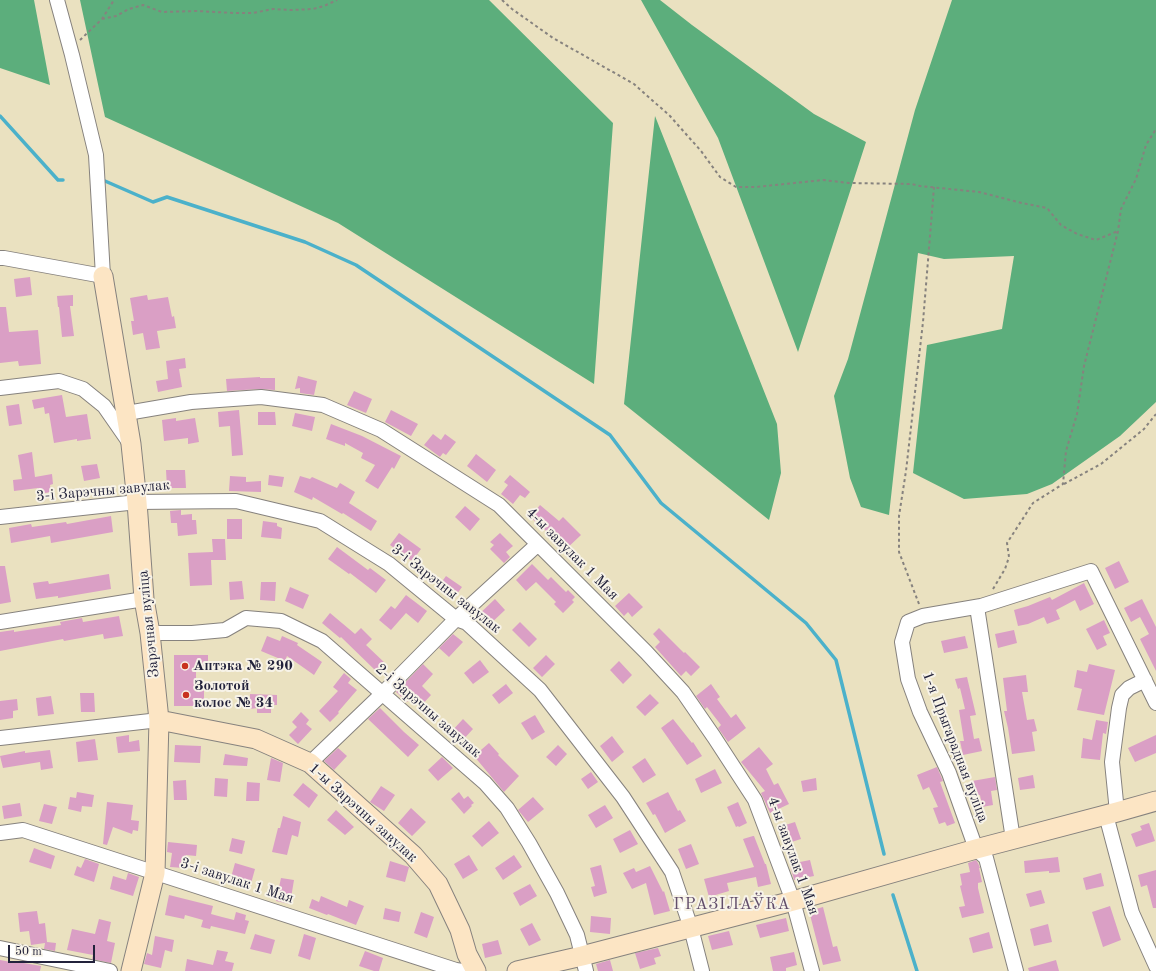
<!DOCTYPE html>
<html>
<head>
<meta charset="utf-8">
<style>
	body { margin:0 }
	#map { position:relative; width:1156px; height:971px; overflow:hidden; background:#eae1c0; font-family:"Old Standard TT",serif }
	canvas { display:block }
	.scale { position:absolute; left:8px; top:945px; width:87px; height:18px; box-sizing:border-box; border:2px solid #22223b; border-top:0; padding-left:5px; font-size:12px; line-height:14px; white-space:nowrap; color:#22223b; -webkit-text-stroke:3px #f7f3e8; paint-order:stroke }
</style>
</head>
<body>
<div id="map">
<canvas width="1156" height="971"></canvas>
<div class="scale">50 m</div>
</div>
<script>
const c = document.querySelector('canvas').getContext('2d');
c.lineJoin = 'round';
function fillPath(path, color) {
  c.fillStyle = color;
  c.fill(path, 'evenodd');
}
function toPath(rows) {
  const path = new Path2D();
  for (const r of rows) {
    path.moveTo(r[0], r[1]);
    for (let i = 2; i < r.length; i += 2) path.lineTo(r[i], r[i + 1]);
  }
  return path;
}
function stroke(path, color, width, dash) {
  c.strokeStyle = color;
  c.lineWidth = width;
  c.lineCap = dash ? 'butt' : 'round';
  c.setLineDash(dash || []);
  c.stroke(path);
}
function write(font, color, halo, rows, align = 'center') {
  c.font = font + ' "Old Standard TT",serif';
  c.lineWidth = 4;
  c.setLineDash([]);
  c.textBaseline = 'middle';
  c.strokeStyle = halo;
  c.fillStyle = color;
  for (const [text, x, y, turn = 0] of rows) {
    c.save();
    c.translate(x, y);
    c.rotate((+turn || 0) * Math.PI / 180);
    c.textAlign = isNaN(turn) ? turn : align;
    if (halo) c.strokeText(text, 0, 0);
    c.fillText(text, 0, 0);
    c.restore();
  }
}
fillPath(toPath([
	[0,0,34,0,50,85,0,68],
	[80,0,489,0,613,123,594,384,338,223,105,117],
	[641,0,660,0,692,25,814,114,866,142,798,352,718,138],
	[952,0,1156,0,1156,402,1120,436,1052,484,1027,494,964,499,913,473,927,345,1002,329,1014,256,944,259,918,253,889,515,861,507,850,478,834,396,848,359,915,110],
	[655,116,777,424,781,473,769,520,624,404]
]), '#5cae7c');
stroke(toPath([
	[0,116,58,180,63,180],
	[105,181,153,202,167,197,305,242,356,265,610,435,661,503,806,623,836,660,884,854],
	[893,895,917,971]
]), '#4bb1ca', 3.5);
fillPath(toPath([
	[30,277,32,295,16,297,14,279],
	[73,295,73,306,70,306,74,336,62,337,59,307,58,307,57,296],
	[147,295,148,300,168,297,172,317,174,316,176,328,157,331,160,348,146,350,143,333,133,335,131,321,134,321,130,298],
	[0,307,6,307,9,332,38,330,41,364,19,366,18,361,0,363],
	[185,358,186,368,179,369,182,387,158,392,156,381,168,379,166,361],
	[298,376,317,381,314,395,300,393,300,388,295,389],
	[260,377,260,378,275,378,275,390,260,389,227,391,226,379],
	[354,391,372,399,366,413,347,405],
	[62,395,66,417,87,414,91,439,77,441,77,439,54,443,49,413,45,414,44,407,34,409,32,400],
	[19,404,22,424,9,426,6,406],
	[239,410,243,455,232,456,230,426,219,427,218,412],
	[391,410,418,424,411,436,385,422],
	[258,412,275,412,276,425,258,425],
	[295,413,315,417,312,431,292,426],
	[176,418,176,421,195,418,199,442,188,444,188,438,164,441,162,420],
	[331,424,362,436,401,456,394,469,392,467,378,489,365,481,375,465,361,458,363,453,345,443,345,446,326,439],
	[433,434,441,440,445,434,456,442,446,455,443,453,440,457,424,445],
	[32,452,35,477,52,474,53,484,50,485,51,492,39,494,38,488,14,491,13,480,22,479,18,455],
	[476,454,496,470,487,482,467,466],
	[97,464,100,478,84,481,81,466],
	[166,470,185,470,186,488,167,488],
	[269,475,284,477,282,487,268,485],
	[510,475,530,492,525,498,520,495,513,504,501,494,508,485,504,482],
	[230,476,246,477,246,482,261,481,261,492,229,491],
	[300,476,310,479,312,477,337,488,340,483,355,492,349,503,377,521,371,531,343,513,342,514,313,497,312,500,294,492],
	[540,505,559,521,563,517,581,535,563,552,550,539,553,537,530,517],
	[465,506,480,519,470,531,455,517],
	[181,510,181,515,192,514,192,520,196,520,197,534,178,536,177,523,171,523,170,511],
	[111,516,113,532,51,543,50,536,11,543,9,528,31,524,32,527,66,522,67,524],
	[227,519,242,519,242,539,227,539],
	[263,521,277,523,277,526,282,528,281,539,261,537],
	[399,533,421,549,412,561,390,545],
	[500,533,513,546,506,552,510,557,504,563,490,549,494,545,490,542],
	[212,539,225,539,226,560,211,560,212,585,190,586,188,553,213,552],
	[337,547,368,570,370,568,386,580,376,593,350,573,349,574,328,559],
	[1119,561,1129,582,1115,589,1105,568],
	[532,564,548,580,551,577,566,592,568,590,575,597,572,600,574,602,563,613,554,604,556,602,536,582,526,591,516,580],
	[0,566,5,566,11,602,0,604],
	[109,574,111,589,58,598,58,596,36,599,33,583,48,581,49,584],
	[446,576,462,587,454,598,438,587],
	[242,581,244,599,230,600,229,582],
	[261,582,276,582,275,601,260,600],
	[1084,583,1094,604,1080,611,1075,600,1056,610,1060,619,1047,624,1044,617,1028,624,1018,626,1014,610,1028,606,1050,597,1052,600],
	[290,587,309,595,303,609,285,601],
	[629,593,643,607,632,617,628,612,624,616,615,606],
	[406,595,427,611,418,623,406,613,391,630,379,620,391,606,395,609],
	[495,599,505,610,486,628,476,617],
	[1142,599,1156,627,1156,671,1140,639,1149,634,1140,617,1131,622,1124,608],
	[330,613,355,634,361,628,372,639,366,645,386,664,378,673,341,637,340,638,322,623],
	[119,616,123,636,104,639,103,634,64,641,63,639,0,651,0,632,14,630,14,632,61,625,60,622,82,618,83,622],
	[1104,620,1110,633,1103,636,1107,645,1097,650,1086,629],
	[520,622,537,639,529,647,512,630],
	[659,628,684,653,685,652,700,667,691,676,686,671,681,676,655,647,660,642,653,634],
	[1014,630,1017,643,998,648,995,634],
	[453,634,463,642,449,657,439,648],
	[267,636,280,641,282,636,298,643,297,645,322,662,314,675,287,656,285,661,261,651],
	[965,636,968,648,944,653,941,641],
	[174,655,208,655,208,670,196,670,196,689,204,689,204,706,174,706],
	[546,655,555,664,542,677,533,668],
	[480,660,489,672,473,684,464,673],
	[619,661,632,675,623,684,610,670],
	[423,664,433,674,422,686,431,695,421,706,412,697,407,702,396,692],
	[1089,664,1115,670,1104,715,1077,710,1082,689,1074,687,1077,670,1087,672],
	[344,673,351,679,348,683,357,690,338,712,339,713,330,722,319,711,338,691,333,687],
	[1026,675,1028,692,1022,692,1027,720,1034,719,1037,731,1032,732,1035,751,1012,754,1008,728,1004,711,1007,711,1003,678],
	[967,677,976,715,970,716,974,739,979,738,982,751,963,755,960,741,964,741,959,710,965,709,960,688,958,689,955,679],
	[506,684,513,693,499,704,492,695],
	[711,684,720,697,717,699,731,718,736,714,746,728,728,742,718,728,721,725,707,707,705,709,696,696],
	[80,693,94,693,95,712,81,712],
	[250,694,277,695,277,705,271,705,271,713,257,713,257,708,250,709],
	[650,694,659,703,645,716,636,707],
	[51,696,54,714,38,716,36,698],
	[17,699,18,710,13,711,13,718,0,720,0,701],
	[380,708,404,732,419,745,408,757,368,719],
	[301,712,309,720,306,724,312,729,298,744,289,735,297,727,292,722],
	[535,715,545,732,532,740,521,723],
	[463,719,473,729,461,742,451,732],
	[673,719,692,743,693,742,702,756,687,765,661,728],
	[1096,720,1108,722,1106,734,1103,733,1100,760,1081,758,1083,738,1092,740],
	[129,735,129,742,139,740,140,751,118,753,116,737],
	[1156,735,1156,753,1135,762,1128,748],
	[612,736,624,752,612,762,600,746],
	[95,739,98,760,78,762,76,742],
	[489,743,499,754,498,755,519,776,504,792,474,756],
	[175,745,201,746,200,763,174,762],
	[558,745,567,754,556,766,546,757],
	[759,747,773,764,766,769,774,785,778,783,789,804,770,813,761,793,765,791,741,762],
	[338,748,347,756,334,770,324,761],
	[50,750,53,768,41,770,40,762,3,768,0,756,25,751,25,753],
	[225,754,248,758,247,766,223,765],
	[442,757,453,768,438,781,428,770],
	[271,758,283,763,280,782,267,780],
	[645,758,656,775,643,783,632,767],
	[937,767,943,781,940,782,955,823,947,826,945,822,939,824,933,808,938,807,929,787,923,790,917,775],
	[715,769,722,783,701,793,695,779],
	[591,772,598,782,588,789,581,779],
	[1033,775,1035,788,1020,790,1018,778],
	[995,777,997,790,991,791,993,805,982,807,980,795,974,796,972,781],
	[215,778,228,779,227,797,214,796],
	[816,778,817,790,803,792,801,781],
	[186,780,187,800,174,800,173,781],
	[247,782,260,783,259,801,246,801],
	[303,783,318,795,309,808,293,795],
	[381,786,395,795,384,811,370,802],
	[77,792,94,795,92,807,82,806,81,812,68,809,70,797,76,798],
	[459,792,464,799,468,796,474,803,471,805,472,806,464,814,451,799],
	[668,792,678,811,680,810,686,821,665,833,655,814,653,815,646,803],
	[533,797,544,809,528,822,518,810],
	[107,802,133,805,131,820,139,821,138,831,133,830,132,834,113,827,107,845,103,844],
	[738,802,747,823,739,827,738,826,736,827,727,807],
	[20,803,22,816,4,819,2,806],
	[44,804,57,807,52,824,39,821],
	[605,805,613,818,596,828,588,815],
	[411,808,426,822,412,836,398,823],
	[336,810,354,827,345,835,327,820],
	[283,816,301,822,298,837,292,835,287,855,272,852,278,828,280,828],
	[489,821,499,833,482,847,472,836],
	[795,822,801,839,785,844,779,827],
	[1149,823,1155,841,1136,847,1131,834,1142,830,1140,826],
	[630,830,638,844,620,853,613,839],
	[753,836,754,836,765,864,766,864,771,884,758,887,756,877,727,883,729,891,709,897,704,879,754,867,743,839],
	[232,838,245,841,242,854,229,851],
	[168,842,197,845,196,856,186,855,184,868,170,867,172,853,167,852],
	[691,844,699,864,686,869,678,849],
	[34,848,55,856,51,869,29,862],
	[469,855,478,870,463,879,454,864],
	[514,855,522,867,503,880,495,868],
	[1058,857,1060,872,1049,873,1049,871,1025,873,1024,861],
	[85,859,99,864,94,882,74,875,77,866,81,868],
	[810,860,814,876,794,880,790,864],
	[976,860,978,863,980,868,979,868,982,882,978,883,978,888,984,913,962,918,959,907,965,906,960,886,962,885,960,874,970,872,968,863],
	[390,861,409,867,405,882,386,877],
	[235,863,255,869,250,887,230,881],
	[601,865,607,893,594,897,591,887,595,886,590,868],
	[650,866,663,892,664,891,670,911,654,915,646,883,632,889,623,873,634,868,636,872],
	[1156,870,1156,908,1153,908,1147,885,1141,887,1138,875],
	[128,873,139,877,133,896,110,889,113,876,126,880],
	[1101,873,1104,886,1086,890,1083,878],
	[281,878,294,880,290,904,276,901],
	[530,884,537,896,520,906,513,893],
	[1041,890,1045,903,1030,907,1026,894],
	[169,895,213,906,211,914,222,917,234,920,236,912,246,915,245,920,249,921,245,934,211,926,210,929,201,927,203,920,185,915,184,919,165,915],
	[321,896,347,907,349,900,364,906,356,925,328,914,327,915,309,908,312,899,319,902],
	[1110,906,1121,940,1103,947,1092,912],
	[823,907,833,947,837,946,841,961,823,965,809,911],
	[385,908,401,912,399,922,383,919],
	[37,911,39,924,45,923,47,942,56,943,55,951,44,949,45,943,31,945,29,931,20,932,18,913],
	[421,912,434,917,427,938,414,933],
	[591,916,611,918,610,934,590,932],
	[786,918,789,931,760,938,756,925],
	[99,919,111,922,107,941,115,943,111,963,92,959,93,955,67,950,72,929,95,934],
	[532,923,541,940,529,946,520,929],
	[1048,924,1052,942,1034,946,1030,929],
	[729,931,733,945,712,950,708,936],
	[989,932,993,948,973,953,969,938],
	[255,934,275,940,271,954,250,949],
	[304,934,316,938,310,960,298,956],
	[155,936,174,940,172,952,165,950,161,968,144,964,147,953,152,955],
	[498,940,502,954,485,958,482,944],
	[658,948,661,956,654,958,656,964,640,969,635,953],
	[217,950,228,952,225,961,234,963,232,971,185,971,187,959,213,965],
	[365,951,383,958,379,971,374,971,359,966],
	[794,952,797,965,786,968,786,971,773,971,770,957],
	[0,960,11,962,12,961,41,966,40,971,0,971],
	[610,960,613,971,598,971,596,964],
	[1056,960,1059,971,1029,971,1028,968]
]), '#da9fc5');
const street = toPath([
	[0,258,4,258,103,276,96,155,72,55,57,0],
	[0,388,59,381,83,389,104,406,129,442],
	[127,413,191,402,261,397,323,405,381,430,499,505,646,652,683,692,714,737,755,800,793,901,812,971],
	[0,517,137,502,236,501,320,521,389,564,456,619,467,623,540,690,623,797,672,872,691,928,702,971],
	[977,607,1013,839],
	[0,622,144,599],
	[150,633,192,633,225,630,246,618,281,621,322,641,485,783,507,808,529,843,557,893,577,935,586,971],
	[0,738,159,720],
	[310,763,382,694,456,619,538,544],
	[1117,812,1112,762,1119,708,1122,695,1129,688,1145,680],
	[1106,815,1132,913,1156,966],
	[0,833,23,830,456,970,462,971],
	[0,948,110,971],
	[1016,971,986,858,976,849,949,773,920,712,908,679,902,642,908,622,923,616,981,606,1091,571,1156,703]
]);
const secondary = toPath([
	[103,276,131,444,137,502,144,599,150,633,159,720,155,873,131,971],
	[159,720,256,739,310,763,413,855,438,884,460,930,467,954,476,971],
	[517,971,582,956,793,901,976,849,1117,812,1156,801]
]);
stroke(street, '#86827e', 16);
stroke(secondary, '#86827e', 21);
stroke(toPath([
	[502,0,512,9,553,38,634,84,670,116,701,151,720,177,736,187,756,187,823,180,849,183,912,184,920,186,979,192,1022,203,1047,208,1061,225,1077,234,1096,240,1118,231],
	[102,19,116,16,129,9,143,5,162,12,197,11,234,13,253,13,273,9,291,10,313,9,324,6,337,0],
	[80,40,102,19,114,0],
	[1064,484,1101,464,1144,429,1156,414],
	[993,589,1005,569,1009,557,1007,543,1033,503,1063,484,1066,451,1077,414,1084,366,1118,231,1121,209,1136,179,1146,145,1156,129],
	[919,604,899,552,899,516,906,471,923,322,934,187]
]), '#86827e', 2, [3, 3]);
stroke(street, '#fff', 14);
stroke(secondary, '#fce5c4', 19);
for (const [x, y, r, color] of [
	[185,666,4,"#c8321e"],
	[186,695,4,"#c8321e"]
]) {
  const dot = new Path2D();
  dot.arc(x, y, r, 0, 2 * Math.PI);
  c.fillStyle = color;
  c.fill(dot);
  stroke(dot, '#f7f3e8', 1.5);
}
write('15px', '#22223b', '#f7f3e8', [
	["3-і Зарэчны завулак",103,491,-5],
	["4-ы завулак 1 Мая",572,554,45],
	["3-і Зарэчны завулак",446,589,38],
	["Зарэчная вуліца",149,624,-96],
	["2-і Зарэчны завулак",428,711,41],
	["1-я Прыгарадная вуліца",955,747,69],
	["1-ы Зарэчны завулак",363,813,42],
	["4-ы завулак 1 Мая",793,856,70],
	["3-і завулак 1 Мая",237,881,18]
]);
write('bold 15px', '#22223b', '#f7f3e8', [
	["Аптэка № 290",193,666],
	["Золотой",194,686],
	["колос № 34",194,703]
], 'left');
c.letterSpacing = '1px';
write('16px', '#624e6b', '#f7f3e8', [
	["ГРАЗІЛАЎКА",732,905]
]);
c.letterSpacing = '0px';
</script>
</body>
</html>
